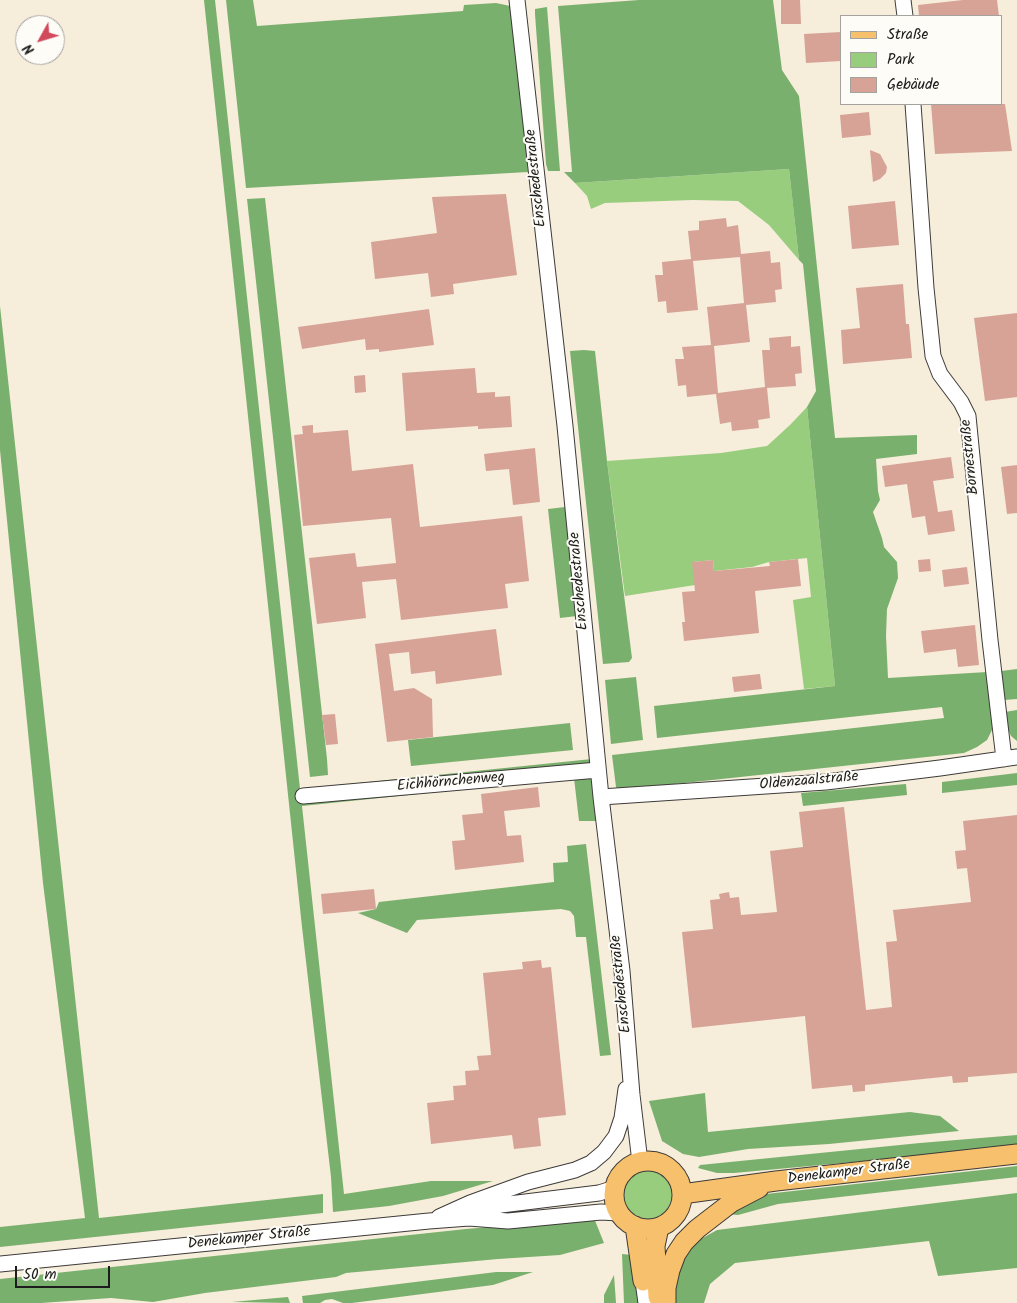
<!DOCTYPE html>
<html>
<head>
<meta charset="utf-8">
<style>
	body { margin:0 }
	#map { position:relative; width:1017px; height:1303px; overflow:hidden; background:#f7eddb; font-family:Kalam,sans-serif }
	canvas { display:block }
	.legend { position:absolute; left:840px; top:15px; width:162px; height:90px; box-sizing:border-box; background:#fdfcf7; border:1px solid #a3a29f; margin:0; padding:6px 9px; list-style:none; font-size:15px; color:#1c1c1c }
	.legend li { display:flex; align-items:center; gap:10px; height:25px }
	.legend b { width:25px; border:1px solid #a3a29f }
	.north { position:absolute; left:15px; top:15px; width:50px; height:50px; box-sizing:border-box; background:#fdfcf7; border:1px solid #a3a29f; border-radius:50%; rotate:231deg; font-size:14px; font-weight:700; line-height:20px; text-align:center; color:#1c1c1c }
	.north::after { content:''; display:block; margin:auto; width:18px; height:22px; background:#d1495b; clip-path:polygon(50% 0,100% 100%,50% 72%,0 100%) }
	.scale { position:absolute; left:15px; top:1266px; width:95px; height:22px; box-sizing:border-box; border:2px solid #1c1c1c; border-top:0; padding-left:6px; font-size:15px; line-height:18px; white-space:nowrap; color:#1c1c1c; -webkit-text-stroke:4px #fdfcf7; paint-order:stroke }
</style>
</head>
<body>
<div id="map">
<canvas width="1017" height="1303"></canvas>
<ul class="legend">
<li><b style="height:6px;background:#f7c06c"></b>Straße</li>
<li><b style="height:14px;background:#98cd7e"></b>Park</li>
<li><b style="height:14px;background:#d6a396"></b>Gebäude</li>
</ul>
<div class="north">N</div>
<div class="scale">50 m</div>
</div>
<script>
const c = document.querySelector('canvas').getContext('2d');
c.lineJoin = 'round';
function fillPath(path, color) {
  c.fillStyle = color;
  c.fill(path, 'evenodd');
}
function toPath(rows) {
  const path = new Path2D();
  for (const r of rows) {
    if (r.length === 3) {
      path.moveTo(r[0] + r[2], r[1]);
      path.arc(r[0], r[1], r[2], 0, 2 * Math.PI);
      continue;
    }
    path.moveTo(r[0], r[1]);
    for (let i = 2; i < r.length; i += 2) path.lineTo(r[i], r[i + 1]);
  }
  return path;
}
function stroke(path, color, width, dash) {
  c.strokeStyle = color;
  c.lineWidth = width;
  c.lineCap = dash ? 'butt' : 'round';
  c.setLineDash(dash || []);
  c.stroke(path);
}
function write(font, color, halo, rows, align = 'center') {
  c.font = font + ' Kalam,sans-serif';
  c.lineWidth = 4;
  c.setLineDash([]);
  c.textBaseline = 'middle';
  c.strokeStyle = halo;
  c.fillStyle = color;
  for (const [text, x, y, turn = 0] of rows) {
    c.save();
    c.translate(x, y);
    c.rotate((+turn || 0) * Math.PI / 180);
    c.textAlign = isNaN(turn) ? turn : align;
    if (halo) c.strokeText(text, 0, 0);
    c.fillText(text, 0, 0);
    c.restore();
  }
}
fillPath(toPath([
	[789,169,799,260,769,225,738,201,693,200,605,203,591,209,587,196,575,183],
	[807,407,835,686,804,689,793,600,811,597,807,558,769,562,752,567,714,571,713,560,693,562,695,585,625,596,607,461,721,453,767,446,790,425],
	[648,1194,26]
]), '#98cd7e');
fillPath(toPath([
	[204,0,215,0,300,789,592,759,599,821,579,821,574,778,302,806,344,1194,431,1181,493,1181,443,1196,389,1206,333,1212,331,1177,302,927],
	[226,0,253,0,257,26,463,11,464,5,496,3,515,7,528,172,246,188],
	[639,0,773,0,782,70,799,96,835,438,917,435,917,454,876,459,878,491,880,500,873,512,882,538,884,547,897,562,898,578,887,609,886,636,888,678,987,672,993,721,992,730,987,740,977,747,964,753,619,790,616,787,612,755,944,718,942,707,657,738,654,706,835,686,807,407,816,391,803,264,799,260,789,169,575,183,564,172,572,172,558,6],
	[547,7,560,171,548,171,546,164,535,14,535,9],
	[265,198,327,759,328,775,310,777,247,199],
	[0,306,99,1218,323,1194,323,1213,0,1247,0,1227,85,1218,43,883,0,450],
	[584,350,595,351,607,461,632,658,629,662,603,664,570,351],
	[565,507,577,616,560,618,548,509],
	[1017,669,1017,699,1004,700,1001,671],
	[636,677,643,740,611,744,605,680],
	[1017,710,1017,741,1011,736,1007,727,1005,712],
	[570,723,573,750,411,766,408,740],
	[1017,773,1017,785,942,793,942,782],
	[906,784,907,795,803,806,801,793],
	[586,844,611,1055,600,1056,586,937,576,937,574,916,570,911,561,909,417,920,407,933,358,913,376,909,379,902,554,882,553,863,568,862,567,846],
	[705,1093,708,1132,910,1112,940,1116,959,1131,829,1144,748,1149,699,1157,683,1154,662,1141,649,1101],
	[1017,1135,1017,1147,734,1173,717,1173,698,1168,700,1165,920,1143],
	[1017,1166,1017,1177,778,1204,738,1215,724,1214,757,1195],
	[1017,1193,1017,1268,938,1276,929,1241,735,1263,710,1284,704,1303,672,1303,682,1253,699,1240,717,1230],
	[594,1218,604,1243,560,1255,498,1259,346,1273,336,1277,205,1293,153,1302,111,1298,41,1303,0,1303,0,1279,466,1229],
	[622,1254,632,1255,639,1303,624,1303],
	[496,1272,533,1272,493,1285,352,1303,343,1303,332,1299,325,1300,320,1303,303,1303,302,1296],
	[614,1275,616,1303,604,1303,604,1295],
	[288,1297,290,1303,232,1302]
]), '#7ab06d');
fillPath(toPath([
	[781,0,800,0,801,24,781,24],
	[963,0,997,0,999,16,919,16,918,5],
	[841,32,841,61,806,63,804,34],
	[931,104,1005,104,1012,151,935,154],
	[869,112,871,135,842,138,840,115],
	[870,150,880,154,887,167,886,173,880,179,873,182],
	[506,194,517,275,453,284,454,294,431,297,428,273,375,279,371,242,437,233,432,197],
	[895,201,899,245,852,249,848,206],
	[726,218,727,227,738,225,741,254,770,251,771,263,780,262,782,289,775,290,776,302,746,305,750,342,714,346,718,393,765,387,762,350,770,350,769,338,791,336,791,347,800,346,802,373,795,374,796,386,767,388,770,418,758,420,759,428,732,431,731,422,720,424,716,394,687,397,686,385,678,386,675,359,684,359,682,347,711,345,707,307,744,303,740,257,693,261,698,310,667,313,666,301,658,302,655,275,663,275,662,262,691,259,688,231,699,230,699,221],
	[903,284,906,324,909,324,912,358,843,364,841,330,860,328,856,288],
	[429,309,434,345,379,352,379,349,366,350,365,339,302,349,298,327],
	[1017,313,1017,397,985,401,974,318],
	[475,368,477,393,495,392,495,397,510,396,512,427,478,429,478,426,406,431,402,373],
	[365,375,366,392,355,393,354,376],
	[313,425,313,433,348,430,352,471,413,464,420,527,522,516,529,581,505,584,508,608,401,620,396,579,362,582,366,618,317,624,309,558,355,553,357,567,396,563,391,518,303,526,294,435,303,434,302,426],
	[535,448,540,502,513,505,509,469,486,471,484,454],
	[951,457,954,478,933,481,938,512,952,510,955,531,928,535,925,516,912,518,907,484,885,487,882,466],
	[1017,465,1017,513,1007,514,1001,467],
	[798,559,801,586,755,591,759,633,684,641,682,622,685,622,682,592,695,591,692,562,713,560,714,571,770,566,769,562],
	[930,559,931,571,919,572,918,560],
	[967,567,969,584,944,587,942,570],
	[975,625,979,665,958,667,956,649,924,653,921,631],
	[496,629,502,675,436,684,435,671,411,674,409,652,389,654,394,691,414,688,432,699,433,737,387,742,375,644],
	[760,674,762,689,734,692,732,677],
	[335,714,338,744,326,745,322,715],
	[538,787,540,807,504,811,507,836,521,835,524,862,455,870,452,841,465,840,462,815,483,813,481,794],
	[844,807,866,1010,892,1007,886,942,897,941,893,910,971,902,967,868,957,869,955,851,966,850,963,821,1017,815,1017,1073,968,1077,968,1082,953,1083,952,1076,865,1085,865,1091,853,1092,852,1085,812,1089,805,1016,692,1028,682,932,713,929,710,900,720,899,719,894,729,892,730,898,739,897,741,915,777,912,770,851,803,847,799,812],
	[374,889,376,909,323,914,321,894],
	[541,960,542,968,551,967,566,1115,538,1118,541,1146,514,1149,512,1135,431,1144,427,1103,454,1100,453,1086,466,1085,465,1071,479,1070,477,1056,491,1055,483,973,523,969,522,962]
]), '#d6a396');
const minor = toPath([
	[517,0,565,426,601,797,622,971,632,1095,640,1162],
	[903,0,905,16],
	[913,104,926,288,933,356,940,374,961,402,968,416,990,640,1004,759],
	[303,796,598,770],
	[601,797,826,782,940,768,1017,757],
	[439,1217,470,1203,528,1182,575,1170,591,1163,604,1152,616,1136,622,1118,626,1089],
	[469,1218,486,1210,501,1205,599,1193,615,1188],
	[0,1264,429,1221,469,1218,508,1221,601,1212,619,1213],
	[643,1281,646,1303]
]);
const major = toPath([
	[648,1195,34],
	[682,1194,776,1181,1017,1154],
	[635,1226,643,1281],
	[658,1297,655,1246,659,1227],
	[666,1303,666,1288,670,1270,676,1254,684,1242,697,1229,732,1202,759,1188]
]);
stroke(minor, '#3d3b39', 17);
stroke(major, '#3d3b39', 21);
stroke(minor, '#fff', 15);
stroke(major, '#f7c06c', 19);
write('15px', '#1c1c1c', '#fdfcf7', [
	["Enschedestraße",537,178,-96],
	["Bornestraße",971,457,-96],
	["Enschedestraße",580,581,-95],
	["Oldenzaalstraße",809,782,-5],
	["Eichhörnchenweg",451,783,-5],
	["Enschedestraße",622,984,-96],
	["Denekamper Straße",849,1173,-7],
	["Denekamper Straße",249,1239,-6]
]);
</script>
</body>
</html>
